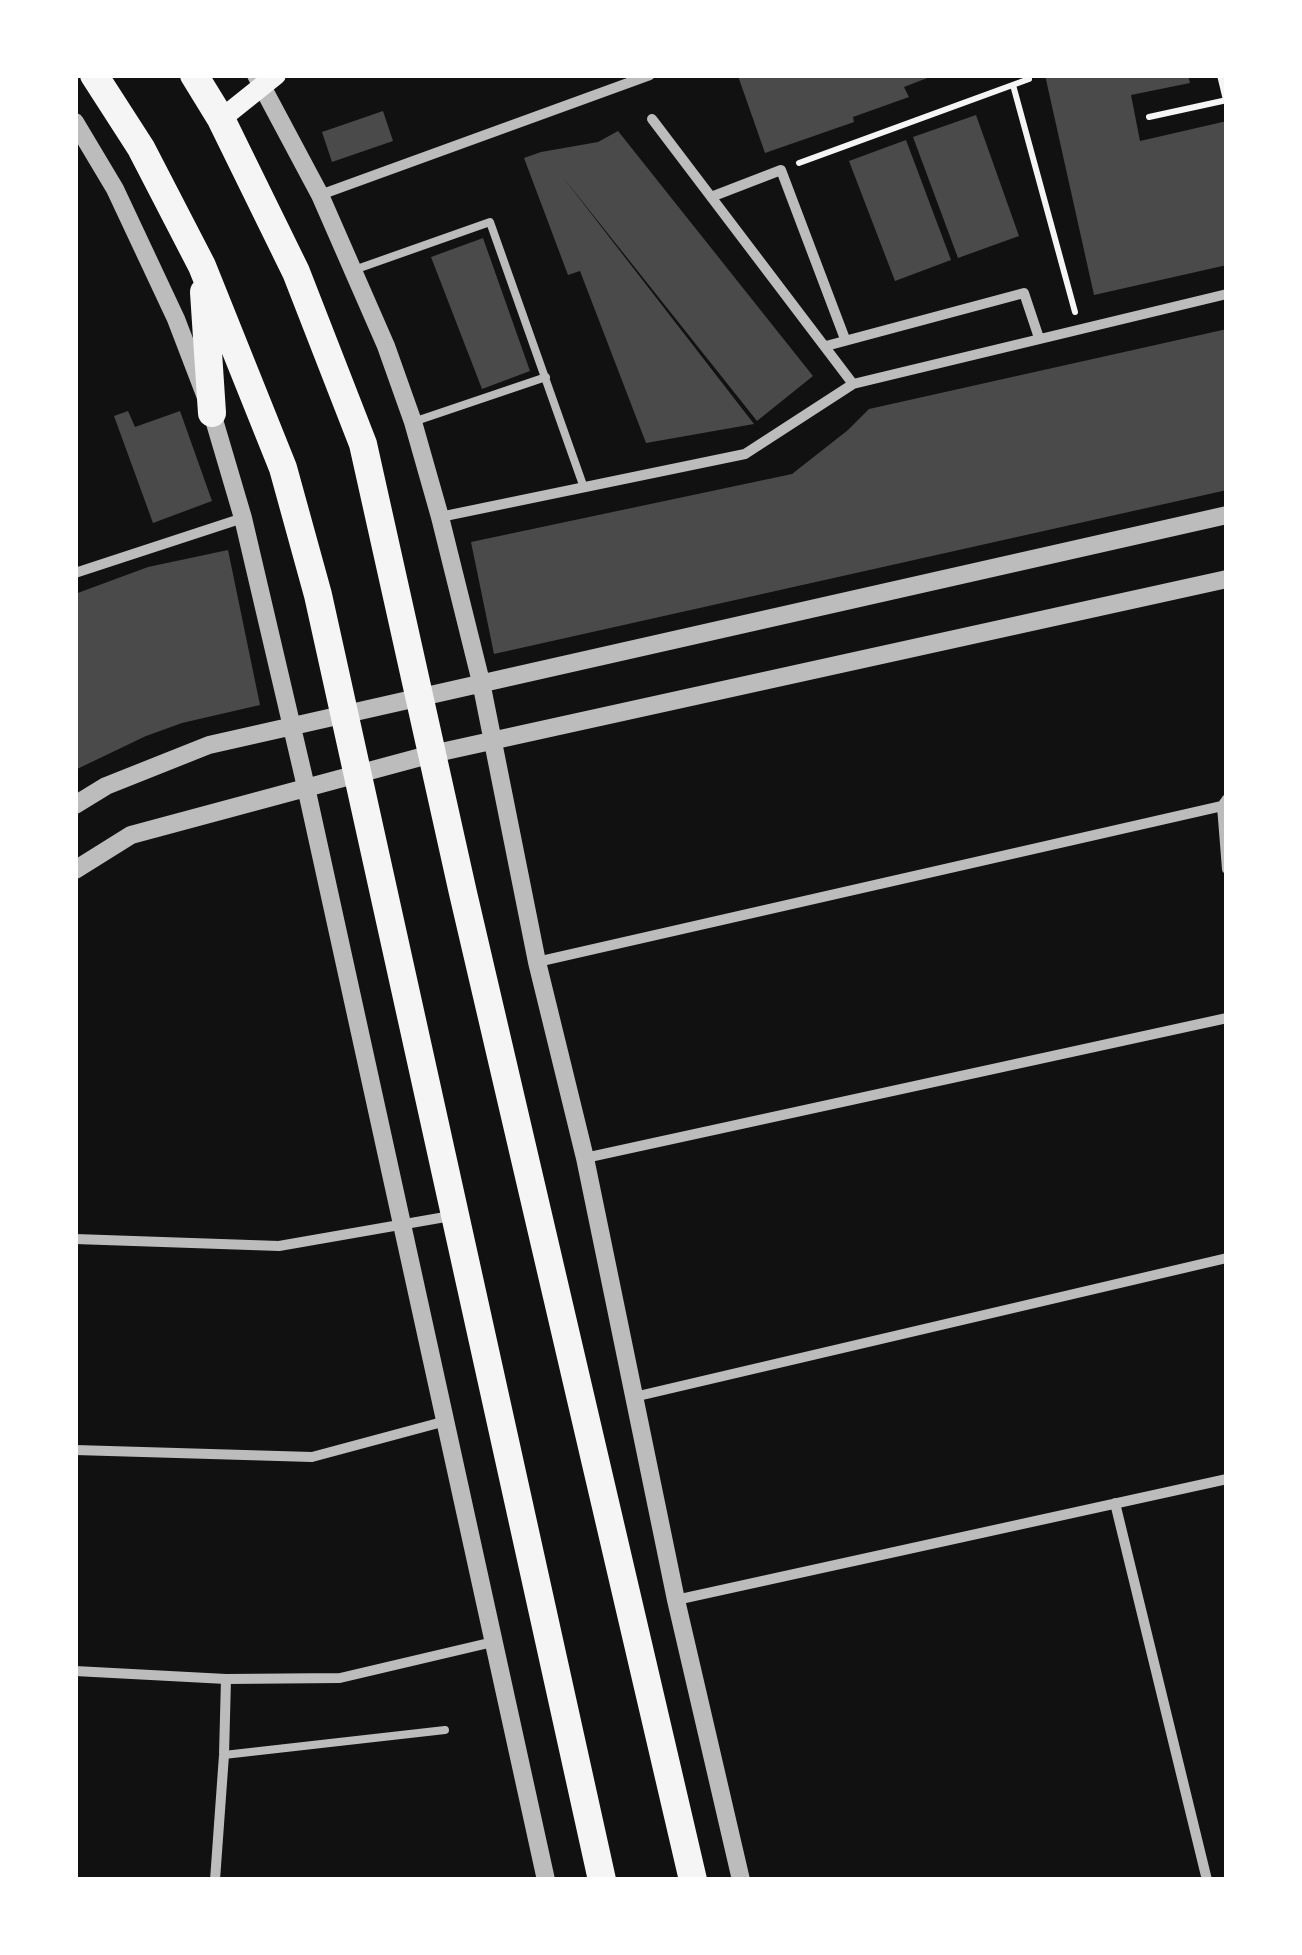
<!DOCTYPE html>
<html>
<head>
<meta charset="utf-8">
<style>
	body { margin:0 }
	#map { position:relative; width:1302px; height:1955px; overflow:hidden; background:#111; font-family:Overpass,sans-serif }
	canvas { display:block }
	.frame { position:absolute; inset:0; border:78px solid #fff; pointer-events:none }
</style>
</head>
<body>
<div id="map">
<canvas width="1302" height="1955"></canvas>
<div class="frame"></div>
</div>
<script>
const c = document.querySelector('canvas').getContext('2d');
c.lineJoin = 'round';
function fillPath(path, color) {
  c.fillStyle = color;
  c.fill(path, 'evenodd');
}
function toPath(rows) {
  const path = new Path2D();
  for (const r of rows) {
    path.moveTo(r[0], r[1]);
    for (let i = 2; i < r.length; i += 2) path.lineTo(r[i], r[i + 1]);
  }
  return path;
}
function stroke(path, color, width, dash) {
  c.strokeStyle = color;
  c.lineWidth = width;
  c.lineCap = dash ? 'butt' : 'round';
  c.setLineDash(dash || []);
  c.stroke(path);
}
fillPath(toPath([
	[742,75,935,75,904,87,909,97,853,117,854,122,765,153,738,76],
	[1045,75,1188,75,1190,83,1131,95,1140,141,1227,121,1227,265,1094,295],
	[383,111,393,141,332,162,322,132],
	[976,115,1019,236,958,258,913,137],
	[618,131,813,376,757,421,562,176,754,424,646,443,580,271,568,275,524,158,541,152,598,142],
	[906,140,951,260,895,281,849,161],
	[483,238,530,371,482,389,431,257],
	[1227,329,1227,490,494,654,471,542,792,474,848,430,869,409],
	[128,411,135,427,180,411,212,501,153,523,114,416],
	[228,550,260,705,182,723,146,736,75,770,75,594,148,567]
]), '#4a4a4a');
stroke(toPath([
	[1220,75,1226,100],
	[1013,85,1075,312],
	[1149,117,1227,100],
	[799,163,1029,79,1028,75]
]), '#f5f5f5', 6);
stroke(toPath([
	[354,270,490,222,583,485],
	[413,422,546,377],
	[224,1755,445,1730]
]), '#bcbcbc', 8);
stroke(toPath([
	[652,119,853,384],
	[320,195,650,75],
	[711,197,781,170,845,339],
	[826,346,1024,293,1039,338],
	[440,517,745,454,853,384,1227,294],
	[75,573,243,518],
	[1222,806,1227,869],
	[537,962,1222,806,1227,799],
	[585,1158,1227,1018],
	[75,1239,279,1246,451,1216],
	[634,1397,1227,1258],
	[75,1450,312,1457,446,1421],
	[1115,1503,1207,1880],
	[676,1600,1227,1479],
	[75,1671,226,1679,340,1678,493,1642],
	[215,1880,224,1755,226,1679]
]), '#bcbcbc', 10);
stroke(toPath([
	[256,75,320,195,386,346,413,422,440,517,481,682,537,962,585,1158,676,1600,741,1880],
	[75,122,115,189,176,319,212,413,243,518,306,787,546,1880],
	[75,805,106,786,209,745,1227,515],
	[75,870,131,835,432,754,1227,579]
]), '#bcbcbc', 18);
stroke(toPath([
	[221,119,276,75]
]), '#f5f5f5', 20);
stroke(toPath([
	[94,75,141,148,202,266,283,468,318,595,602,1880],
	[194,75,221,119,296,272,363,444,463,893,693,1880],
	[204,292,212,413]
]), '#f5f5f5', 28);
</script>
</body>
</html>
